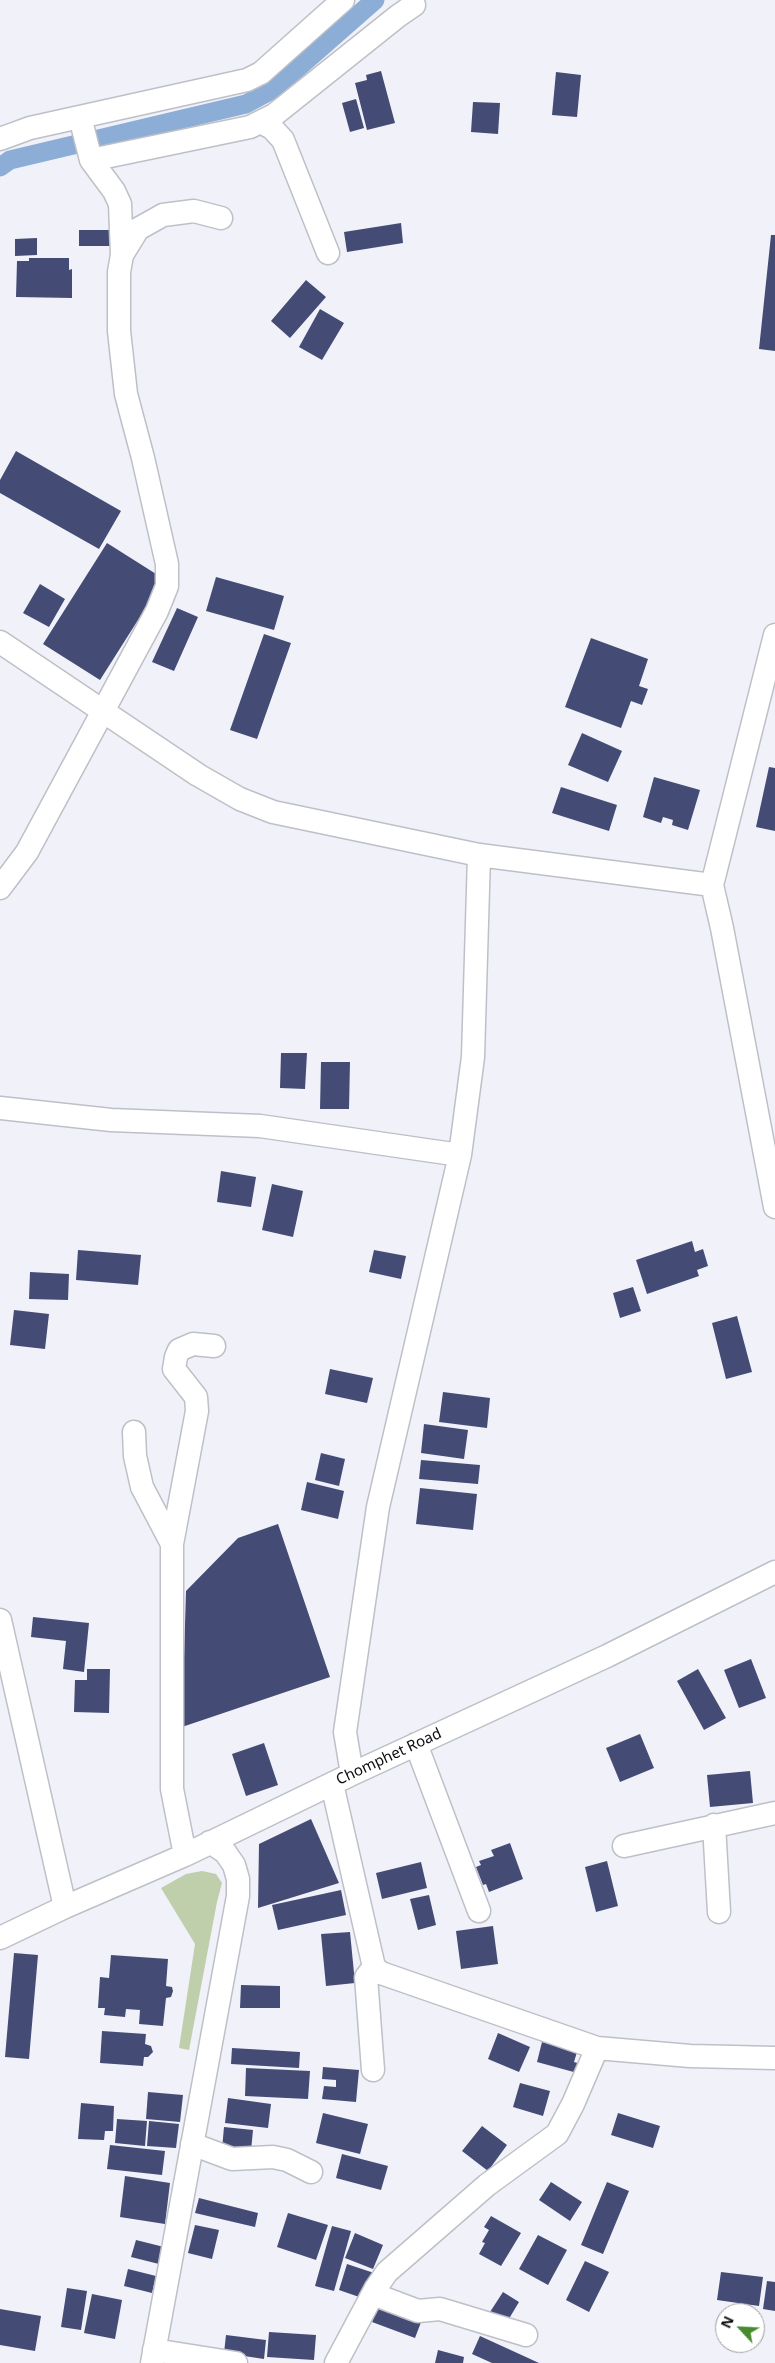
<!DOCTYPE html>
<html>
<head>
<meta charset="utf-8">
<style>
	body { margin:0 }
	#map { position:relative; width:775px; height:2363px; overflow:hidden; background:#f0f1f9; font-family:"Noto Sans",sans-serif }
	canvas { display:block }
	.north { position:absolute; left:715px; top:2303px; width:50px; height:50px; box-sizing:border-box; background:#fff; border:1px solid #9e9e9f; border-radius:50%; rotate:295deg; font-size:14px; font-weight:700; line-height:20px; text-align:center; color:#0d0d10 }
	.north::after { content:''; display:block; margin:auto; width:18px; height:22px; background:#488b2e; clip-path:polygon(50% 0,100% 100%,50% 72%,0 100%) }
</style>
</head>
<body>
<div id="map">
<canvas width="775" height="2363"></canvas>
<div class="north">N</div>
</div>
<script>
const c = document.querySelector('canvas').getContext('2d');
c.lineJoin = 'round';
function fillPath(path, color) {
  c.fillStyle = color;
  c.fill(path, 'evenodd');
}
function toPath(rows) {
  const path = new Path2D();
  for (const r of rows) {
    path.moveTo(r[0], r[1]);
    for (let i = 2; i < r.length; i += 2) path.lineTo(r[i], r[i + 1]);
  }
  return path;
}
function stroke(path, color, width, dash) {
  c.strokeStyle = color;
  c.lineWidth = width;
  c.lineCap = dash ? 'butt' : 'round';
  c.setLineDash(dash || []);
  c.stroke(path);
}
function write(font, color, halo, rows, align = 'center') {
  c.font = font + ' "Noto Sans",sans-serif';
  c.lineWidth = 5;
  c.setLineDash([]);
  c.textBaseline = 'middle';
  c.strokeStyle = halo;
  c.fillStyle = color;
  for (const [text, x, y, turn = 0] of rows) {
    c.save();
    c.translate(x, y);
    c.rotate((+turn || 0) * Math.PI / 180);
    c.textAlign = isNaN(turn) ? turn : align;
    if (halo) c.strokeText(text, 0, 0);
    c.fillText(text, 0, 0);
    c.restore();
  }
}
fillPath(toPath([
	[202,1871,216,1874,222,1883,217,1902,189,2050,179,2048,195,1944,161,1888,186,1874]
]), '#bfcfab');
stroke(toPath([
	[0,167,10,160,246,104,270,91,293,72,375,0]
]), '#8cadd5', 19);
fillPath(toPath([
	[381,71,395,123,367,130,355,83,367,80,366,75],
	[556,72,581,75,577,117,552,115],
	[356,99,364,128,350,132,342,103],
	[473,102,500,103,498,134,471,132],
	[401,223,403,243,347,252,344,232],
	[79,230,111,230,111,246,79,246],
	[771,235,775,235,775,351,759,349],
	[37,238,37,255,15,256,15,239],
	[29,258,69,258,69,270,72,269,72,298,16,297,17,261,29,261],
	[306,280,326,297,290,338,271,321],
	[320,309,344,323,322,360,299,347],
	[16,451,121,511,99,549,0,493,0,480],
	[107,543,164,579,100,680,43,644],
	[216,577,284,596,274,630,206,611],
	[40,584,65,599,49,627,23,613],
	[177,608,198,617,174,671,152,662],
	[264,634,291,643,257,739,230,730],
	[591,638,648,659,639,686,648,689,642,705,631,701,621,728,565,707],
	[582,733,622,751,608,782,568,765],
	[769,767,775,768,775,831,756,827],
	[654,777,700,790,688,830,672,825,673,820,663,817,661,823,643,817],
	[561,787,617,805,609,831,552,813],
	[281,1053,307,1053,305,1089,280,1088],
	[321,1062,350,1062,349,1109,320,1109],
	[221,1171,256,1177,251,1207,217,1202],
	[272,1184,303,1191,293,1237,262,1230],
	[692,1241,695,1252,703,1249,708,1266,697,1270,699,1276,647,1294,636,1260],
	[78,1250,141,1255,138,1285,76,1280],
	[374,1250,406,1256,401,1279,369,1272],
	[30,1272,69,1274,68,1300,29,1299],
	[633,1287,641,1311,620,1318,613,1293],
	[14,1310,49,1314,45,1349,10,1345],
	[737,1316,752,1372,726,1379,712,1323],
	[330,1369,373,1378,367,1403,325,1394],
	[443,1392,490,1398,487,1428,439,1422],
	[424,1424,468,1430,464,1459,421,1453],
	[321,1453,345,1459,339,1486,315,1480],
	[421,1460,480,1465,478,1484,419,1479],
	[307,1482,344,1491,338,1519,301,1510],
	[420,1488,477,1494,473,1530,416,1524],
	[278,1524,330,1677,182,1727,186,1591,238,1538],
	[33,1617,89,1623,84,1672,63,1669,66,1641,31,1637],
	[751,1659,766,1698,739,1708,724,1670],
	[87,1669,110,1669,109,1713,74,1712,75,1680,87,1680],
	[698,1669,726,1718,704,1730,677,1681],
	[640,1734,654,1768,620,1782,606,1748],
	[264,1743,278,1785,246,1796,232,1754],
	[750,1771,753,1803,710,1807,707,1775],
	[311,1819,339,1883,258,1908,259,1844],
	[510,1843,523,1879,489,1892,486,1884,483,1885,476,1867,481,1865,479,1861,494,1856,491,1850],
	[607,1861,618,1906,596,1912,585,1867],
	[421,1862,427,1888,382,1899,376,1873],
	[341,1890,346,1915,278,1930,272,1905],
	[429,1895,436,1925,418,1930,410,1899],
	[493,1926,498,1964,461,1969,456,1931],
	[350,1932,355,1983,326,1986,321,1934],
	[14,1953,38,1955,29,2059,5,2057],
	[111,1955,168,1959,166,1986,172,1987,173,1991,171,1997,166,1998,163,2026,139,2024,140,2010,126,2009,125,2017,104,2015,105,2008,98,2008,100,1977,109,1978],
	[241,1985,280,1986,280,2008,240,2008],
	[102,2031,146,2034,145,2044,151,2046,153,2052,148,2057,144,2057,143,2066,100,2063],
	[498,2033,530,2047,519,2072,488,2059],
	[542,2042,577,2052,574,2062,584,2065,581,2074,537,2062],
	[232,2048,300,2052,299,2068,231,2064],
	[323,2067,359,2070,356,2102,322,2099,324,2086,336,2087,336,2080,322,2079],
	[246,2068,310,2071,308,2099,245,2096],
	[520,2083,550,2091,543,2116,513,2107],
	[148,2092,183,2095,180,2122,146,2119],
	[228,2098,271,2104,268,2128,225,2123],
	[81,2103,114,2106,113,2131,105,2131,104,2140,78,2139],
	[323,2113,368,2124,360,2154,316,2143],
	[618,2113,660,2126,653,2148,611,2135],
	[117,2119,147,2121,145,2146,115,2143],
	[149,2121,179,2124,176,2148,147,2146],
	[482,2126,507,2145,488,2171,462,2151],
	[224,2127,253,2130,251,2151,222,2149],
	[110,2145,165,2151,162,2175,107,2169],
	[342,2154,388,2166,381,2190,336,2178],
	[125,2176,170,2183,165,2224,120,2217],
	[551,2182,582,2202,570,2221,539,2200],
	[607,2182,629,2191,603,2254,581,2245],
	[199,2198,258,2213,255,2227,195,2213],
	[288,2213,328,2225,316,2260,277,2247],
	[491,2216,521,2233,501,2266,479,2254,485,2243,482,2242,489,2230,484,2227],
	[195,2225,219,2230,212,2259,188,2253],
	[332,2226,351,2231,334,2291,315,2286],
	[355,2233,383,2245,373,2269,345,2258],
	[538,2235,567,2250,548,2285,519,2269],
	[136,2240,164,2247,159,2264,131,2257],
	[585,2261,609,2272,589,2312,566,2300],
	[347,2264,374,2273,365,2299,339,2290],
	[128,2269,156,2276,152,2293,124,2286],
	[721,2272,763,2277,759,2306,717,2300],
	[767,2281,775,2282,775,2311,763,2309],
	[67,2288,87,2291,81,2330,61,2327],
	[503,2292,519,2302,507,2322,490,2312],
	[92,2294,122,2300,115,2339,84,2333],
	[380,2300,423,2317,415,2338,372,2322],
	[0,2309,41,2316,35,2351,0,2345],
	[269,2332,316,2335,314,2360,267,2357],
	[226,2335,266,2340,264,2359,224,2353],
	[480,2336,539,2363,492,2363,472,2354],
	[438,2350,464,2357,463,2363,435,2363]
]), '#444c75');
const minor = toPath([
	[260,122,272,128,283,140,328,253],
	[0,139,30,128,247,80,261,73,343,0],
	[91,160,250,127,274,115,398,16,414,5],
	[122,255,138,229,163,215,194,211,221,218],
	[775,635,712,885,722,928,775,1207],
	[0,642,198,775,240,799,273,812,479,855,712,885],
	[0,888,27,852,157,611,167,586,167,564,143,458,126,394,119,331,119,272,122,255,120,204,114,191,91,160,80,117],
	[0,1108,111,1120,260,1126,460,1155],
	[134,1432,135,1456,142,1487,172,1544],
	[0,1620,65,1907],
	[416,1744,479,1911],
	[352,1774,345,1732,378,1507,460,1155,473,1057,479,855],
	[332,1784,374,1967,381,1973,597,2048],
	[714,1825,719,1912],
	[624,1846,775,1813],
	[185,1855,172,1789,172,1544,197,1411,196,1397,174,1369,176,1357,179,1350,193,1344,214,1346],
	[0,1938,65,1907,185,1855,352,1774,607,1656,775,1572],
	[373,2070,366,1977,374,1967],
	[192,2144,232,2159,273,2157,287,2160,311,2172],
	[373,2294,418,2311,440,2309,526,2335],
	[154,2350,236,2363],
	[152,2363,238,1896,238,1879,234,1865,225,1852,210,1842],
	[336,2363,376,2288,387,2272,487,2185,557,2134,573,2104,597,2048,690,2056,775,2058]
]);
stroke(minor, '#bec0c7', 25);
stroke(minor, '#fff', 22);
write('15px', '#0d0d10', '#fff', [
	["Chomphet Road",389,1757,-25]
]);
</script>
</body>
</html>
